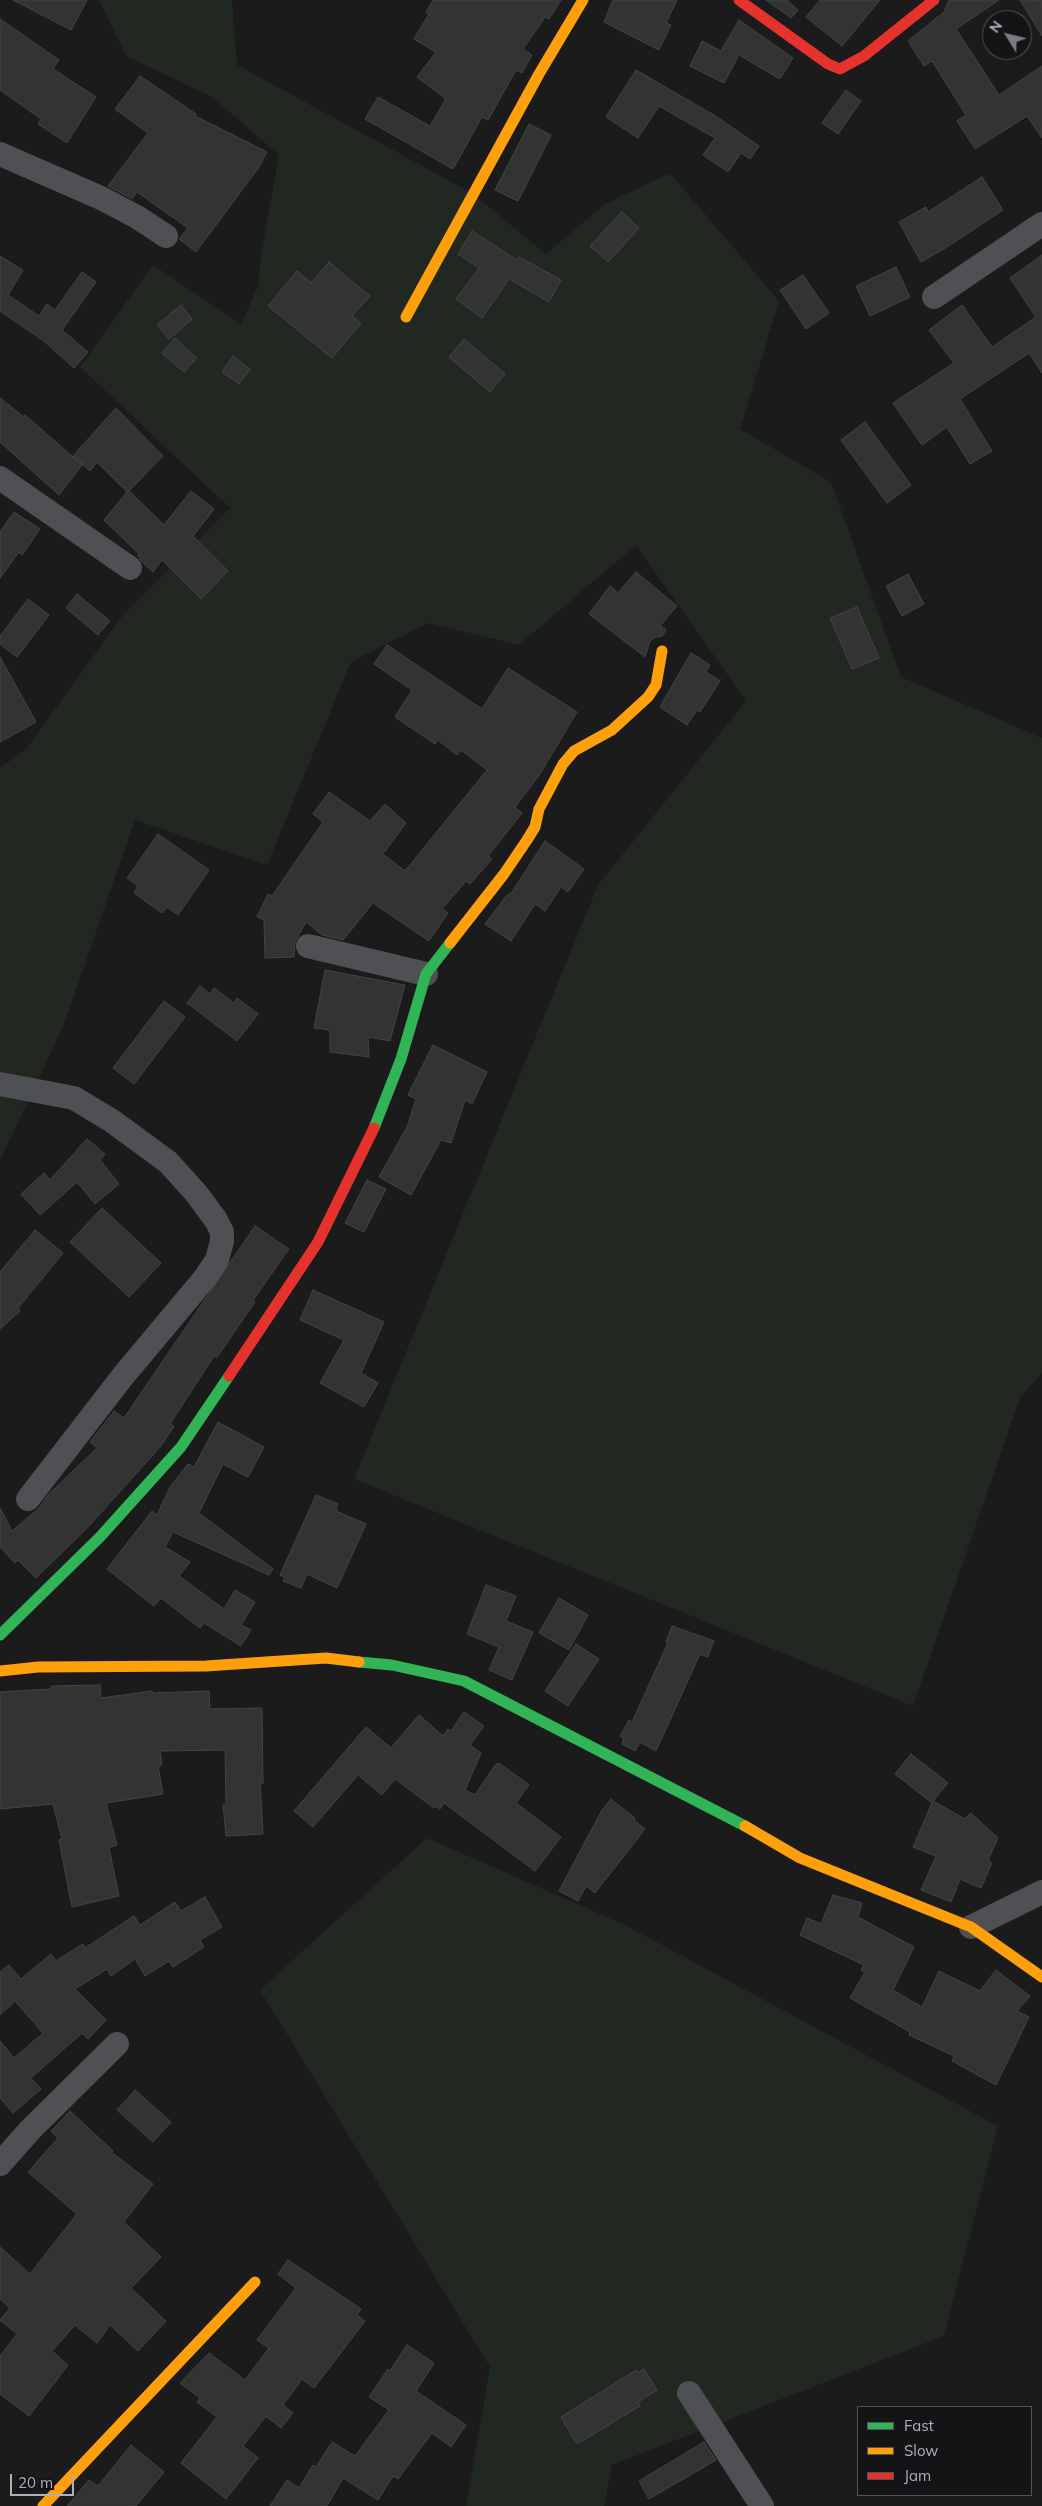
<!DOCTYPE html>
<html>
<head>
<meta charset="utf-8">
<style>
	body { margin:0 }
	#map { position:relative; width:1042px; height:2506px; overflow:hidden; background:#1b1b1b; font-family:Mulish,sans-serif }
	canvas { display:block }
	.legend { position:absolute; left:857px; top:2406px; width:175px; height:90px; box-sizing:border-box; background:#141417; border:1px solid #515359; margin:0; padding:6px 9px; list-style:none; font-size:15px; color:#acb1bc }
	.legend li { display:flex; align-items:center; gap:10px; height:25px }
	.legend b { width:25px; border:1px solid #515359 }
	.north { position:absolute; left:982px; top:10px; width:50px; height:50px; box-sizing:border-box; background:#141417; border:1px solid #515359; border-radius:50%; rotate:306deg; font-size:14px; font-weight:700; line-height:20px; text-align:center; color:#acb1bc }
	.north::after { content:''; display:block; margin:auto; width:18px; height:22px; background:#797c84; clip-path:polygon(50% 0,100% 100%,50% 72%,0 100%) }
	.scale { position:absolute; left:10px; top:2474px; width:64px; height:22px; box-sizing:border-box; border:2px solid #acb1bc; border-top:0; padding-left:6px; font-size:15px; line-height:18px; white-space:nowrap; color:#acb1bc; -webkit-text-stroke:4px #141417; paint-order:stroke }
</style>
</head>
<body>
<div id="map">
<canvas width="1042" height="2506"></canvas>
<ul class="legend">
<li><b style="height:6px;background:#30b455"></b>Fast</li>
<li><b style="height:6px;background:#ff9f0a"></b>Slow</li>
<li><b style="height:6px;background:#e5322d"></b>Jam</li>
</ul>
<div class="north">N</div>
<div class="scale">20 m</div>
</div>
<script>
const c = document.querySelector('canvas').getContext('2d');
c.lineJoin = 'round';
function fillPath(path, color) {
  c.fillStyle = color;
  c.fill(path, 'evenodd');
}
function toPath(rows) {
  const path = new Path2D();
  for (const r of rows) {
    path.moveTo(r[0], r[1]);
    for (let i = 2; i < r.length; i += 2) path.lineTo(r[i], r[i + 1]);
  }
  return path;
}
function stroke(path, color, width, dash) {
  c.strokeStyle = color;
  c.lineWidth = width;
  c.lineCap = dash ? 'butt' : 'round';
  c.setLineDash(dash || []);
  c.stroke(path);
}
fillPath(toPath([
	[99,0,232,0,237,65,472,193,546,254,605,204,670,173,779,301,740,429,831,482,901,677,1042,738,1042,1373,1020,1398,913,1706,354,1479,598,885,746,701,636,545,519,645,428,623,351,662,267,865,135,820,63,1027,0,1160,0,768,26,749,123,615,230,508,80,367,153,265,241,324,258,286,261,255,279,155,212,97,126,56],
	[427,1838,625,1925,998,2126,944,2336,612,2465,604,2506,466,2506,490,2367,260,1990]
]), '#202821');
const building = toPath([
	[13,0,87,0,71,30,13,0],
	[433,0,561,0,549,19,545,17,523,49,532,55,522,73,516,70,488,120,482,117,453,169,365,119,378,97,430,126,446,99,417,77,436,52,414,39,429,14,426,12,433,0],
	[613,0,677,0,666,23,671,25,659,50,604,22,613,0],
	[766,0,787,0,798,10,791,18,766,0],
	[820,0,880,0,842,46,806,17,820,0],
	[949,0,999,0,956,29,999,95,1042,66,1042,138,1027,116,975,149,957,121,966,115,932,61,924,66,908,41,944,12,949,0],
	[1020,0,1042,0,1042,36,1020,0],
	[0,19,59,60,53,69,96,97,67,143,38,124,41,119,0,90,0,19],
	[739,20,793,58,780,79,739,55,724,83,690,66,702,41,721,51,739,20],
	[636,70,717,117,759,146,750,159,741,153,728,172,703,155,715,138,659,106,638,138,606,117,636,70],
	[140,76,196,114,195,116,267,152,259,167,196,252,179,239,188,228,137,192,132,199,108,186,148,133,115,109,140,76],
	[846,90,861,101,838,134,822,123,846,90],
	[529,124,551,135,518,201,495,190,529,124],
	[982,177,1003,210,947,247,921,262,899,222,926,207,928,212,982,177],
	[622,212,639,228,608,262,590,246,622,212],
	[472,231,517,260,519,257,561,280,549,302,509,279,482,318,456,299,479,268,458,254,472,231],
	[1042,255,1042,373,1029,353,960,399,992,451,970,464,947,427,922,445,893,403,954,363,929,330,962,305,992,347,1036,317,1010,278,1042,255],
	[0,256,23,270,8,295,39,316,47,304,55,310,82,272,96,282,62,330,88,352,74,368,45,342,0,311,0,256],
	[329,262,370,296,352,316,361,323,332,358,268,306,297,271,311,283,329,262],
	[896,267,910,297,870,316,856,286,896,267],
	[803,275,829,313,806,329,780,290,803,275],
	[181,305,192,319,169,339,157,325,181,305],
	[175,338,197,358,184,372,162,353,175,338],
	[464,339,505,374,490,392,449,357,464,339],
	[233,356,250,369,239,384,222,372,233,356],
	[0,398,24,417,25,415,82,465,59,495,0,442,0,398],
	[116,408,163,456,129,491,164,525,191,491,214,509,193,536,228,571,201,599,162,560,153,572,143,563,138,556,139,554,104,520,127,492,97,462,90,471,73,456,116,408],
	[865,422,911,485,887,503,841,440,865,422],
	[14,512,40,529,22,555,19,552,0,578,0,532,14,512],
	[636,572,677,606,660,626,666,630,662,636,656,637,650,641,645,657,589,614,610,586,618,593,636,572],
	[908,574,924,604,902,616,886,586,908,574],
	[77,594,110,621,98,635,66,608,77,594],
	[28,599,49,615,17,657,0,644,0,636,28,599],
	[857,607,879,658,852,669,830,618,857,607],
	[387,645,482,709,508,668,577,712,540,774,515,807,522,813,488,856,492,859,470,884,466,881,442,909,448,913,429,941,373,903,343,940,322,935,306,922,295,942,294,957,265,958,264,920,257,917,268,894,272,896,323,822,313,814,329,792,370,821,385,804,406,823,383,854,405,871,487,770,461,750,457,755,438,740,435,744,395,717,412,690,374,664,387,645],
	[691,653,710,665,706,672,720,681,700,712,697,710,687,725,660,707,691,653],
	[0,657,36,722,0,742,0,657],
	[158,834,209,870,178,915,167,907,162,913,134,893,138,886,127,878,158,834],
	[545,841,584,869,568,892,561,887,545,911,535,904,511,941,485,924,508,894,510,895,545,841],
	[325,970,405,985,390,1041,368,1037,369,1057,330,1052,330,1030,314,1028,325,970],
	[200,986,210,994,214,988,234,1003,237,998,258,1014,237,1041,187,1003,200,986],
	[164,1001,185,1017,134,1084,113,1068,164,1001],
	[433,1045,487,1072,472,1104,465,1100,451,1143,441,1140,411,1195,379,1177,407,1127,416,1099,408,1095,433,1045],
	[87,1139,105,1154,100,1160,119,1184,95,1204,77,1182,40,1215,21,1194,44,1173,50,1180,87,1139],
	[367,1180,386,1189,364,1232,345,1223,367,1180],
	[102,1208,161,1263,129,1297,70,1242,102,1208],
	[255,1226,289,1249,253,1300,255,1302,217,1357,214,1356,170,1424,174,1426,161,1446,89,1526,36,1578,18,1560,15,1563,0,1547,0,1508,12,1531,39,1508,48,1495,97,1448,90,1442,114,1411,124,1418,255,1226],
	[35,1230,63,1253,18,1308,20,1311,0,1329,0,1272,35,1230],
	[313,1290,384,1322,361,1373,378,1383,364,1407,320,1383,344,1340,300,1320,313,1290],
	[218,1422,264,1447,248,1477,223,1464,199,1513,273,1569,269,1575,173,1532,165,1547,190,1562,179,1576,224,1609,235,1590,255,1602,241,1625,251,1630,241,1646,204,1623,200,1628,161,1598,154,1606,107,1569,152,1511,157,1515,170,1487,188,1464,194,1467,218,1422],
	[316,1495,338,1504,336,1511,366,1524,337,1588,307,1574,301,1588,283,1581,285,1577,280,1575,316,1495],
	[486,1585,516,1596,506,1621,533,1632,512,1680,489,1670,499,1647,467,1634,486,1585],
	[559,1598,588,1615,569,1650,539,1633,559,1598],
	[672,1626,714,1641,708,1657,700,1654,656,1751,640,1742,635,1751,622,1744,624,1738,620,1736,629,1720,632,1722,668,1643,666,1642,672,1626],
	[576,1644,599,1659,568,1706,545,1691,576,1644],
	[100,1685,101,1698,152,1691,153,1693,209,1691,210,1709,262,1708,263,1784,260,1781,263,1834,226,1836,223,1805,226,1804,225,1750,160,1751,162,1765,158,1766,163,1794,106,1803,117,1845,109,1848,119,1896,72,1907,59,1840,62,1839,53,1804,0,1809,0,1692,51,1689,51,1686,100,1685],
	[464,1712,484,1726,470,1745,481,1753,465,1790,475,1795,496,1764,499,1763,529,1785,516,1803,561,1837,535,1871,444,1803,440,1809,436,1806,434,1808,395,1779,382,1795,358,1775,313,1827,294,1811,366,1727,391,1748,419,1715,443,1736,448,1729,451,1731,464,1712],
	[911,1754,948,1783,933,1801,965,1819,971,1813,998,1838,988,1860,992,1863,981,1888,960,1879,951,1902,921,1890,936,1856,913,1847,932,1803,895,1774,911,1754],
	[611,1799,635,1818,634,1820,645,1829,595,1893,586,1886,578,1901,559,1891,602,1810,611,1799],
	[833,1895,862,1903,858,1917,914,1947,893,1990,922,2007,939,1971,980,1991,996,1970,1030,1996,1017,2011,1029,2017,996,2085,952,2061,954,2056,909,2035,910,2032,850,1998,865,1972,861,1970,864,1965,800,1935,807,1918,821,1924,833,1895],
	[205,1897,222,1927,200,1940,204,1947,173,1967,169,1961,145,1976,135,1959,111,1976,107,1969,75,1989,106,2020,88,2039,82,2033,31,2078,41,2089,13,2113,0,2098,0,2041,14,2058,43,2033,15,2001,0,2015,0,1972,9,1965,21,1979,51,1954,56,1961,83,1944,85,1948,134,1916,140,1925,175,1902,181,1911,205,1897],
	[135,2090,171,2122,153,2142,117,2110,135,2090],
	[70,2111,113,2151,111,2152,153,2184,124,2222,161,2257,131,2288,166,2321,138,2351,110,2325,97,2343,75,2325,52,2351,68,2365,29,2416,0,2394,0,2356,17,2334,0,2320,10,2308,0,2299,0,2247,30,2274,77,2214,28,2172,58,2138,51,2131,70,2111],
	[288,2260,361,2309,357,2315,365,2321,314,2388,302,2379,283,2405,293,2413,281,2428,266,2416,243,2446,258,2458,226,2499,181,2463,217,2417,197,2402,200,2398,180,2383,209,2353,245,2380,269,2348,257,2340,296,2288,278,2274,288,2260],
	[407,2345,434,2363,416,2391,466,2425,451,2447,432,2433,398,2479,393,2476,378,2500,343,2478,327,2506,270,2506,287,2480,299,2488,313,2465,316,2467,332,2442,355,2456,389,2410,369,2397,388,2369,390,2371,407,2345],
	[644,2369,657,2390,638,2402,640,2406,577,2444,561,2417,636,2370,638,2373,644,2369],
	[704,2442,716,2460,649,2499,639,2481,704,2442],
	[131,2445,164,2472,136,2506,67,2506,89,2480,98,2486,131,2445]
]);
fillPath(building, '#333');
stroke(building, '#434447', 1);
stroke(toPath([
	[0,154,101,198,137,217,166,236],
	[934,297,1042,224],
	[0,478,130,568],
	[308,946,426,974],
	[0,1084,74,1098,112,1121,168,1162,196,1193,216,1220,222,1232,222,1241,217,1260,205,1278,123,1376,28,1499],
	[971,1927,1042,1892],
	[0,2164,30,2130,117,2044],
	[689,2393,762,2506]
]), '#4e5054', 24);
stroke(toPath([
	[374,1128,401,1059,426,974,450,943],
	[0,1635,100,1537,181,1447,229,1376],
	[359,1662,392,1665,464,1681,745,1826]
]), '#30b455', 11);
stroke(toPath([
	[406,317,539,74,583,0],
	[450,943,504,874,527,840,535,827,539,809,563,764,574,751,612,730,648,697,656,685,662,651],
	[0,1671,38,1667,206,1666,326,1658,359,1662],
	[745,1826,800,1858,971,1927,1042,1977],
	[43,2506,255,2282]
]), '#ff9f0a', 11);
stroke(toPath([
	[739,0,828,64,840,69,864,56,934,0],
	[229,1376,318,1242,374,1128]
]), '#e5322d', 11);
</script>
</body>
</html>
